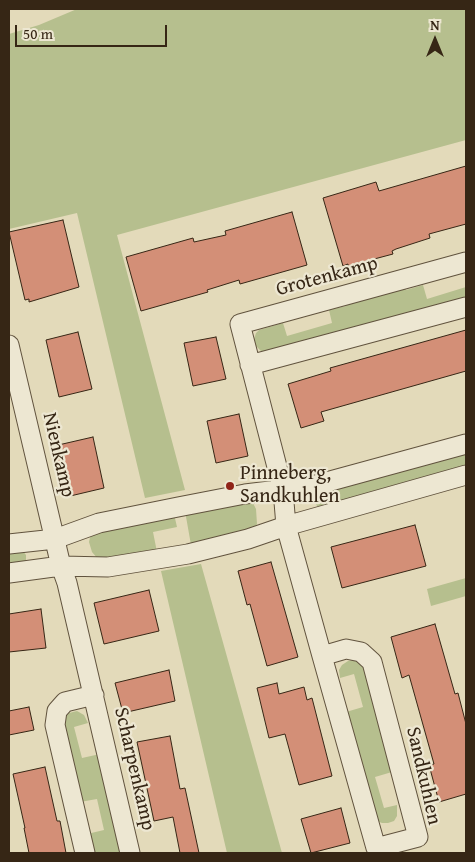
<!DOCTYPE html>
<html>
<head>
<meta charset="utf-8">
<style>
	body { margin:0 }
	#map { position:relative; width:475px; height:862px; overflow:hidden; background:#e3daba; font-family:"Gentium Book Plus",serif }
	canvas { display:block }
	.frame { position:absolute; inset:0; border:10px solid #362615; pointer-events:none }
	.north { position:absolute; left:410px; top:15px; width:50px; height:50px; -webkit-text-stroke:4px #ede7d2; paint-order:stroke; rotate:0deg; font-size:14px; font-weight:700; line-height:20px; text-align:center; color:#362615 }
	.north::after { content:''; display:block; margin:auto; width:18px; height:22px; background:#362615; clip-path:polygon(50% 0,100% 100%,50% 72%,0 100%) }
	.scale { position:absolute; left:15px; top:25px; width:152px; height:22px; box-sizing:border-box; border:2px solid #362615; border-top:0; padding-left:6px; font-size:15px; line-height:18px; white-space:nowrap; color:#362615; -webkit-text-stroke:4px #ede7d2; paint-order:stroke }
</style>
</head>
<body>
<div id="map">
<canvas width="475" height="862"></canvas>
<div class="frame"></div>
<div class="north">N</div>
<div class="scale">50 m</div>
</div>
<script>
const c = document.querySelector('canvas').getContext('2d');
c.lineJoin = 'round';
function fillPath(path, color) {
  c.fillStyle = color;
  c.fill(path, 'evenodd');
}
function toPath(rows) {
  const path = new Path2D();
  for (const r of rows) {
    path.moveTo(r[0], r[1]);
    for (let i = 2; i < r.length; i += 2) path.lineTo(r[i], r[i + 1]);
  }
  return path;
}
function stroke(path, color, width, dash) {
  c.strokeStyle = color;
  c.lineWidth = width;
  c.lineCap = dash ? 'butt' : 'round';
  c.setLineDash(dash || []);
  c.stroke(path);
}
function write(font, color, halo, rows, align = 'center') {
  c.font = font + ' "Gentium Book Plus",serif';
  c.lineWidth = 4.5;
  c.setLineDash([]);
  c.textBaseline = 'middle';
  c.strokeStyle = halo;
  c.fillStyle = color;
  for (const [text, x, y, turn = 0] of rows) {
    c.save();
    c.translate(x, y);
    c.rotate((+turn || 0) * Math.PI / 180);
    c.textAlign = isNaN(turn) ? turn : align;
    if (halo) c.strokeText(text, 0, 0);
    c.fillText(text, 0, 0);
    c.restore();
  }
}
fillPath(toPath([
	[77,9,466,9,466,140,117,235,185,490,145,498,77,213,9,229,9,34,39,25],
	[404,285,406,290,423,285,427,299,466,287,466,300,268,354,261,351,256,346,254,339,256,333,259,330,283,323,287,336,332,323,329,310,346,306,344,300],
	[466,449,466,469,318,507,315,503,313,498,316,492],
	[247,499,253,503,256,509,257,524,253,530,191,545,185,511],
	[174,514,177,527,153,532,157,552,98,559,92,552,89,542,91,533],
	[9,549,22,550,26,555,26,560,24,565,9,569],
	[201,564,282,853,227,853,161,571],
	[466,578,466,596,431,606,427,589],
	[355,660,361,664,365,670,392,769,392,772,375,777,384,808,397,805,397,816,394,821,388,823,382,823,377,821,346,712,363,707,354,674,340,678,339,670,342,665,348,661],
	[77,711,84,715,88,723,74,727,82,758,100,754,120,846,119,853,92,853,87,834,104,830,97,799,80,802,63,719,69,713]
]), '#b6bf8e');
const building = toPath([
	[466,166,466,224,429,234,430,238,396,249,392,251,393,254,348,266,348,264,343,266,323,198,376,182,379,191,466,166],
	[292,212,307,265,240,284,239,280,207,290,208,292,141,311,126,257,193,238,194,242,226,235,225,231,292,212],
	[63,220,79,287,29,302,29,299,25,300,9,232,63,220],
	[466,330,466,371,321,412,324,421,301,428,288,384,331,371,330,368,466,330],
	[78,332,92,389,59,397,46,340,78,332],
	[216,337,226,379,193,386,184,343,216,337],
	[239,414,248,456,216,463,207,421,239,414],
	[93,437,104,488,66,497,54,446,93,437],
	[415,525,426,566,342,588,331,547,415,525],
	[271,562,298,657,267,666,250,604,247,605,238,571,271,562],
	[149,590,159,631,104,644,94,603,149,590],
	[41,609,46,648,9,652,9,614,41,609],
	[435,624,455,694,458,693,466,724,466,794,439,802,429,765,434,764,409,675,402,678,391,637,435,624],
	[169,670,175,701,123,713,115,683,169,670],
	[277,683,279,694,304,687,307,700,312,698,332,776,299,785,285,734,269,738,257,688,277,683],
	[29,707,34,730,9,735,9,711,29,707],
	[170,736,180,789,185,788,199,853,180,853,173,817,154,821,137,742,170,736],
	[45,767,57,821,60,821,66,853,29,853,24,828,25,828,13,774,45,767],
	[341,808,350,843,311,853,301,819,341,808]
]);
fillPath(building, '#d38f77');
stroke(building, '#362615', 1);
const street = toPath([
	[9,345,61,566,67,583,130,853],
	[250,365,466,307],
	[9,544,55,539,99,523,178,507,245,494,312,486,466,444],
	[9,573,61,566,108,567,188,554,248,539,286,526,466,475],
	[322,656,346,649,361,652,372,662,418,837,376,848,322,656,286,526,283,490,240,324,466,262],
	[85,853,55,725,57,711,65,702,94,695]
]);
stroke(street, '#61533e', 21);
stroke(street, '#ede7d2', 19);
for (const [x, y, r, color] of [
	[230,486,5,"#8f2418"]
]) {
  const dot = new Path2D();
  dot.arc(x, y, r, 0, 2 * Math.PI);
  c.fillStyle = color;
  c.fill(dot);
  stroke(dot, '#ede7d2', 2);
}
write('20px', '#362615', '#ede7d2', [
	["Grotenkamp",327,277,-15],
	["Nienkamp",58,455,77],
	["Scharpenkamp",134,769,77],
	["Sandkuhlen",423,776,77]
]);
write('20px', '#362615', '#ede7d2', [
	["Pinneberg,",240,474],
	["Sandkuhlen",240,497]
], 'left');
</script>
</body>
</html>
